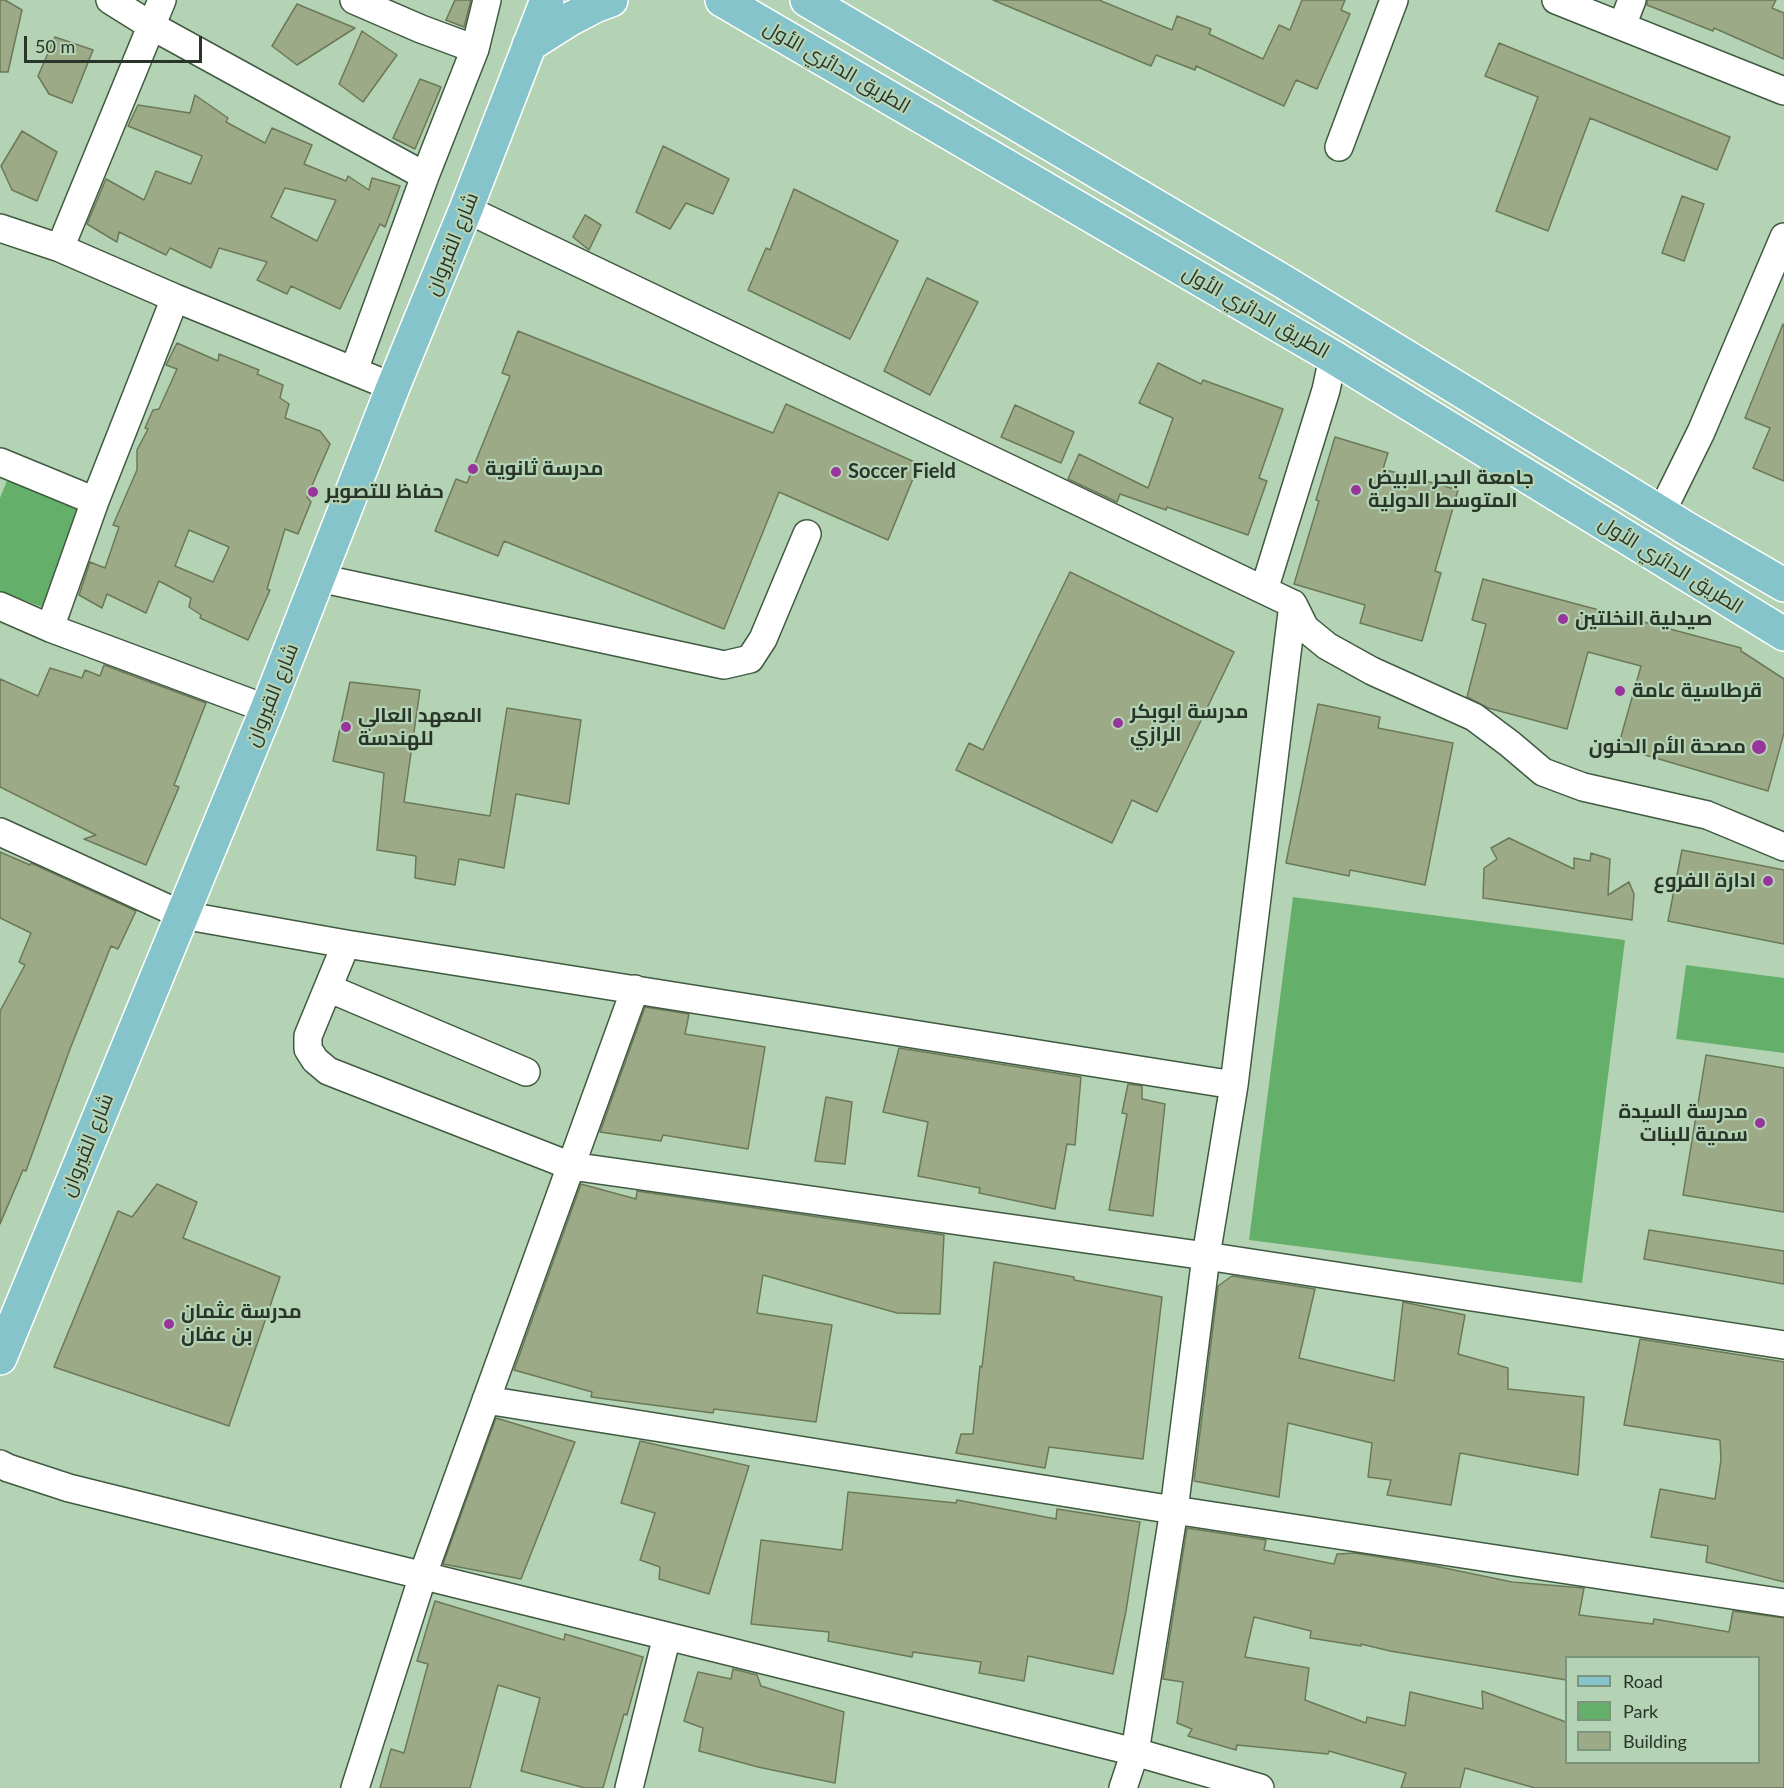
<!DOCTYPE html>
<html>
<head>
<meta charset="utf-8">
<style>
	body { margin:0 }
	#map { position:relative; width:1784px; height:1788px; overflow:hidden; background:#b4d3b5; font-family:Lato,sans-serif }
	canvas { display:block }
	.legend { position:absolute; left:1565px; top:1656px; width:195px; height:108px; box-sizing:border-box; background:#b4d3b5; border:2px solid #7c947d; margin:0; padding:8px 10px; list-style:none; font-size:18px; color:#293529 }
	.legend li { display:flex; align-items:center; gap:12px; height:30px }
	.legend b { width:30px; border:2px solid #7c947d }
	.scale { position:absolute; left:24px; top:36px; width:178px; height:27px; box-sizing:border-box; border:3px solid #293529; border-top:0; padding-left:8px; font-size:18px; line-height:21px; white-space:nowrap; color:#293529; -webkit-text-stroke:4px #b4d3b5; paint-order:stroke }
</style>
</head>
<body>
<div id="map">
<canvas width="1784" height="1788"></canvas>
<ul class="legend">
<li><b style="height:8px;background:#86c4cb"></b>Road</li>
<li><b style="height:16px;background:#64b06b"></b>Park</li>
<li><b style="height:16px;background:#9caa87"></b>Building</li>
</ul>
<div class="scale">50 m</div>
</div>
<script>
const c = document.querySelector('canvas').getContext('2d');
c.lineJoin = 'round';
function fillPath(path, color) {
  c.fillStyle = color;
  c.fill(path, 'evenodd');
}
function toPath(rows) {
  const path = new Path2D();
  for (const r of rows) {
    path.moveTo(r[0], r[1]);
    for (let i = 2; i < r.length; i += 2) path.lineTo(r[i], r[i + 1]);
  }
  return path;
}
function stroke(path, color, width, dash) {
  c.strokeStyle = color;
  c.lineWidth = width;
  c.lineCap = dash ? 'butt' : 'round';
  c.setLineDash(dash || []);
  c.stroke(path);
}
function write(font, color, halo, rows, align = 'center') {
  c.font = font + ' Lato,Cairo,sans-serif';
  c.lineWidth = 4.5;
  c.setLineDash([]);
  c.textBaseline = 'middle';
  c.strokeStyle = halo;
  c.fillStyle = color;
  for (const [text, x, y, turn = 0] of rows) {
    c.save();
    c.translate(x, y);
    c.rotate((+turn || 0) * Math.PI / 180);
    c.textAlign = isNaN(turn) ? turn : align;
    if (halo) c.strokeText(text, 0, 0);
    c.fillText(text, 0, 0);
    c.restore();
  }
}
fillPath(toPath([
	[8,478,80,506,42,607,0,591,0,498],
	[1293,897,1625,940,1582,1283,1249,1240],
	[1686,965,1784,978,1784,1053,1676,1039]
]), '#64b06b');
const building = toPath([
	[0,0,5,0,22,10,8,72,0,72,0,0],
	[455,0,471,0,464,27,446,20,455,0],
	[993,0,1099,0,1172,30,1177,16,1211,29,1209,34,1263,59,1279,25,1290,30,1302,0,1345,0,1341,10,1350,14,1317,89,1296,80,1284,106,1196,66,1195,70,1156,55,1151,66,993,0],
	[1647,0,1776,0,1772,8,1784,13,1784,59,1714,28,1713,31,1647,5,1647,0],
	[297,4,355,28,297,65,272,46,297,4],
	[362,31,397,55,363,102,339,84,362,31],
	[55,37,93,50,72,103,49,94,38,76,55,37],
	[1499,43,1730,137,1717,170,1590,118,1548,231,1496,211,1538,97,1485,76,1499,43],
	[420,79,441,87,415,149,393,138,420,79],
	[195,95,228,118,226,122,265,143,272,128,312,145,304,164,346,181,348,176,369,190,372,178,400,186,385,227,380,224,340,309,291,286,287,294,257,280,267,262,219,248,211,268,170,248,166,255,119,232,117,242,87,224,106,179,144,200,156,171,191,184,202,156,128,126,138,105,190,113,195,95],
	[285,188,336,200,317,241,271,217,285,188],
	[22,131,57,152,37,201,12,190,1,166,22,131],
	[663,146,729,179,713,214,686,203,670,229,636,212,663,146],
	[794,189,898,241,850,339,748,290,766,248,770,250,794,189],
	[1682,196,1704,204,1684,261,1662,253,1682,196],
	[585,215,601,225,589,250,573,237,585,215],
	[927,278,978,302,930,395,884,371,927,278],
	[1783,324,1784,325,1784,481,1753,468,1770,428,1745,418,1783,324],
	[518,331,773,433,786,404,919,464,888,540,779,492,724,629,504,541,498,556,435,531,456,479,467,483,510,376,502,373,518,331],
	[177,343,218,361,219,354,259,370,257,374,283,385,280,398,289,404,285,418,320,431,330,444,307,497,311,502,298,534,285,529,267,589,270,590,248,640,200,618,201,615,189,607,191,598,159,581,146,613,107,594,102,608,79,595,90,562,105,568,119,527,113,525,137,470,137,450,148,429,145,428,153,410,159,409,177,369,166,365,177,343],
	[189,530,229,547,213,582,175,566,189,530],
	[1158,363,1201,384,1203,380,1283,409,1259,478,1267,481,1248,535,1167,507,1166,510,1120,494,1117,502,1068,479,1079,454,1148,488,1173,418,1139,403,1158,363],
	[1015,405,1074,432,1061,463,1001,437,1015,405],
	[1335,437,1388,453,1383,469,1458,490,1435,571,1441,573,1422,641,1360,623,1365,605,1294,584,1319,501,1316,500,1335,437],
	[1070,572,1234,652,1157,812,1132,800,1112,843,956,770,969,743,983,750,1070,572],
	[1483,579,1741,648,1741,651,1784,679,1784,733,1768,791,1618,747,1641,666,1588,652,1567,729,1488,708,1467,697,1486,624,1472,620,1483,579],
	[104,665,206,703,174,785,179,787,146,865,84,839,96,835,0,787,0,679,38,696,50,668,82,678,85,670,100,676,104,665],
	[350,682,420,690,404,802,490,816,507,708,581,720,569,804,516,794,504,868,459,859,455,885,415,878,416,856,377,850,384,773,333,761,350,682],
	[1318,704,1380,717,1378,728,1453,743,1425,885,1350,870,1349,876,1286,863,1318,704],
	[1509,838,1574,869,1574,858,1590,861,1591,853,1610,859,1608,895,1629,882,1634,894,1632,920,1483,898,1484,868,1497,859,1491,848,1509,838],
	[1682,850,1784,870,1784,944,1668,921,1682,850],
	[0,852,30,865,31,863,136,911,118,949,111,946,70,1049,26,1171,23,1170,0,1224,0,1011,25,965,19,962,31,933,0,918,0,852],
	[645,1007,689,1014,685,1034,765,1047,748,1149,663,1135,661,1141,600,1132,645,1007],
	[899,1048,1081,1077,1075,1145,1067,1144,1055,1209,979,1193,980,1188,918,1176,928,1122,883,1112,899,1048],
	[1706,1055,1784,1068,1784,1212,1683,1195,1706,1055],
	[1128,1084,1142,1086,1142,1099,1165,1104,1153,1216,1109,1210,1127,1114,1122,1113,1128,1084],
	[826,1097,852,1102,845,1164,815,1161,826,1097],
	[157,1184,197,1202,183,1238,280,1277,229,1426,54,1367,118,1211,132,1217,157,1184],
	[581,1184,636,1199,637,1191,944,1235,940,1314,897,1313,763,1275,757,1313,832,1325,816,1422,714,1409,713,1413,591,1397,592,1392,514,1370,581,1184],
	[1649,1230,1784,1251,1784,1284,1644,1259,1649,1230],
	[994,1262,1074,1277,1074,1280,1162,1297,1143,1459,1049,1447,1045,1468,956,1453,961,1434,973,1434,980,1366,982,1367,994,1262],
	[1232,1276,1315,1289,1299,1358,1394,1381,1403,1302,1465,1315,1458,1354,1508,1368,1508,1389,1584,1397,1578,1475,1460,1453,1451,1505,1387,1495,1391,1480,1368,1477,1372,1443,1288,1423,1279,1497,1194,1481,1218,1286,1232,1276],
	[1640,1339,1784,1362,1784,1582,1706,1562,1708,1546,1651,1537,1660,1489,1715,1499,1721,1460,1720,1440,1624,1425,1640,1339],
	[496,1418,575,1442,521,1579,443,1564,496,1418],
	[640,1441,749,1466,709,1594,659,1579,660,1567,640,1560,655,1513,621,1503,640,1441],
	[848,1492,956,1503,957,1500,1056,1519,1057,1509,1140,1522,1126,1611,1113,1674,1028,1656,1024,1681,979,1673,981,1662,913,1652,912,1657,828,1641,829,1632,751,1624,761,1540,842,1550,848,1492],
	[1187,1528,1266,1540,1264,1550,1334,1564,1337,1554,1355,1553,1435,1566,1512,1582,1584,1588,1579,1615,1653,1624,1654,1619,1729,1632,1733,1611,1784,1618,1784,1788,1535,1788,1465,1768,1460,1788,1401,1788,1406,1773,1329,1751,1328,1754,1237,1745,1236,1750,1188,1736,1192,1729,1177,1723,1183,1682,1163,1679,1187,1528],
	[1254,1617,1311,1631,1310,1638,1361,1646,1361,1644,1390,1651,1566,1680,1566,1658,1758,1658,1758,1762,1566,1762,1566,1722,1482,1691,1483,1709,1410,1692,1405,1726,1367,1717,1366,1723,1305,1700,1309,1668,1245,1657,1254,1617],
	[435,1601,564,1640,565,1634,643,1657,627,1715,624,1714,603,1788,585,1788,521,1771,540,1698,498,1685,470,1788,380,1788,391,1749,404,1753,428,1664,417,1661,435,1601],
	[733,1669,757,1675,761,1686,844,1712,835,1783,758,1767,699,1751,703,1728,684,1721,698,1672,731,1679,733,1669]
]);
fillPath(building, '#9caa87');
stroke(building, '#6b7958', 1.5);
const minor = toPath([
	[110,0,150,25,425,176],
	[354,0,421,29,475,49],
	[1556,0,1784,91],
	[1622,26,1632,0],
	[1339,147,1394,0],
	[466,209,1293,604,1305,628,1327,646,1372,671,1474,717,1510,744,1543,772,1583,787,1707,815,1784,847],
	[0,228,60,248,175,298,393,387],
	[60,248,162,0],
	[354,370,425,176,475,49,487,0],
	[0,462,95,501],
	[1661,513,1701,432,1784,237],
	[319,578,724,665,750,659,763,639,807,534],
	[1264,590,1326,390,1333,357],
	[0,606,50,628,267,709],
	[50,628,95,501,175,298],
	[0,832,182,915,346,944,1234,1085],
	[346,944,308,1036,308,1049,315,1060,328,1071,571,1166,1206,1256,1784,1345],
	[328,988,526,1072],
	[486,1400,1174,1510,1784,1603],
	[0,1464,8,1468,69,1488,1135,1752,1260,1788],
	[355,1788,426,1566,635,989],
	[629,1788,667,1636],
	[1123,1788,1135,1752,1174,1510,1206,1256,1234,1085,1293,604]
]);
const major = toPath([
	[722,0,1333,357,1784,634],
	[807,0,1284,282,1689,530,1784,585],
	[529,45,570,19,595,6,611,0],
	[0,1358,267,709,393,387,466,209,547,0]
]);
stroke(minor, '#405a41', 30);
stroke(major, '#fff', 36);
stroke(minor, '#fff', 27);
stroke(major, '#86c4cb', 33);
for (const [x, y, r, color] of [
	[473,469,6,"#97359b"],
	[836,472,6,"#97359b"],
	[1356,490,6,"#97359b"],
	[313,492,6,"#97359b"],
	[1563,619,6,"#97359b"],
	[1620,691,6,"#97359b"],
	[1118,723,6,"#97359b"],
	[346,727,6,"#97359b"],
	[1759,747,8,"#97359b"],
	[1768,881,6,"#97359b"],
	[1760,1123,6,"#97359b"],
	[169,1324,6,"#97359b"]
]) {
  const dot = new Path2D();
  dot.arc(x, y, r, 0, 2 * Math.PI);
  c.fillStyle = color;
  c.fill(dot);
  stroke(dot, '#b4d3b5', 2);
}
write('20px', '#293529', '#b4d3b5', [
	["الطريق الدائري الأول",837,67,30],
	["شارع القيروان",452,244,-68],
	["الطريق الدائري الأول",1256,312,30],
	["الطريق الدائري الأول",1671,565,32],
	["شارع القيروان",272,695,-68],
	["شارع القيروان",87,1145,-68]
]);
write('bold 20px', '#293529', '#b4d3b5', [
	["مدرسة ثانوية",485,469],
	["Soccer Field",848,472],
	["جامعة البحر الابيض",1368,478],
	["المتوسط الدولية",1368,501],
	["حفاظ للتصوير",325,492],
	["صيدلية النخلتين",1575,619],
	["قرطاسية عامة",1632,691],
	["مدرسة ابوبكر",1130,712],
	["الرازي",1130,735],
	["المعهد العالي",358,716],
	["للهندسة",358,739],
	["مصحة الأم الحنون",1746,747,"right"],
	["ادارة الفروع",1756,881,"right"],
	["مدرسة السيدة",1748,1112,"right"],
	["سمية للبنات",1748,1135,"right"],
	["مدرسة عثمان",181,1312],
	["بن عفان",181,1335]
], 'left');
</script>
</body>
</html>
